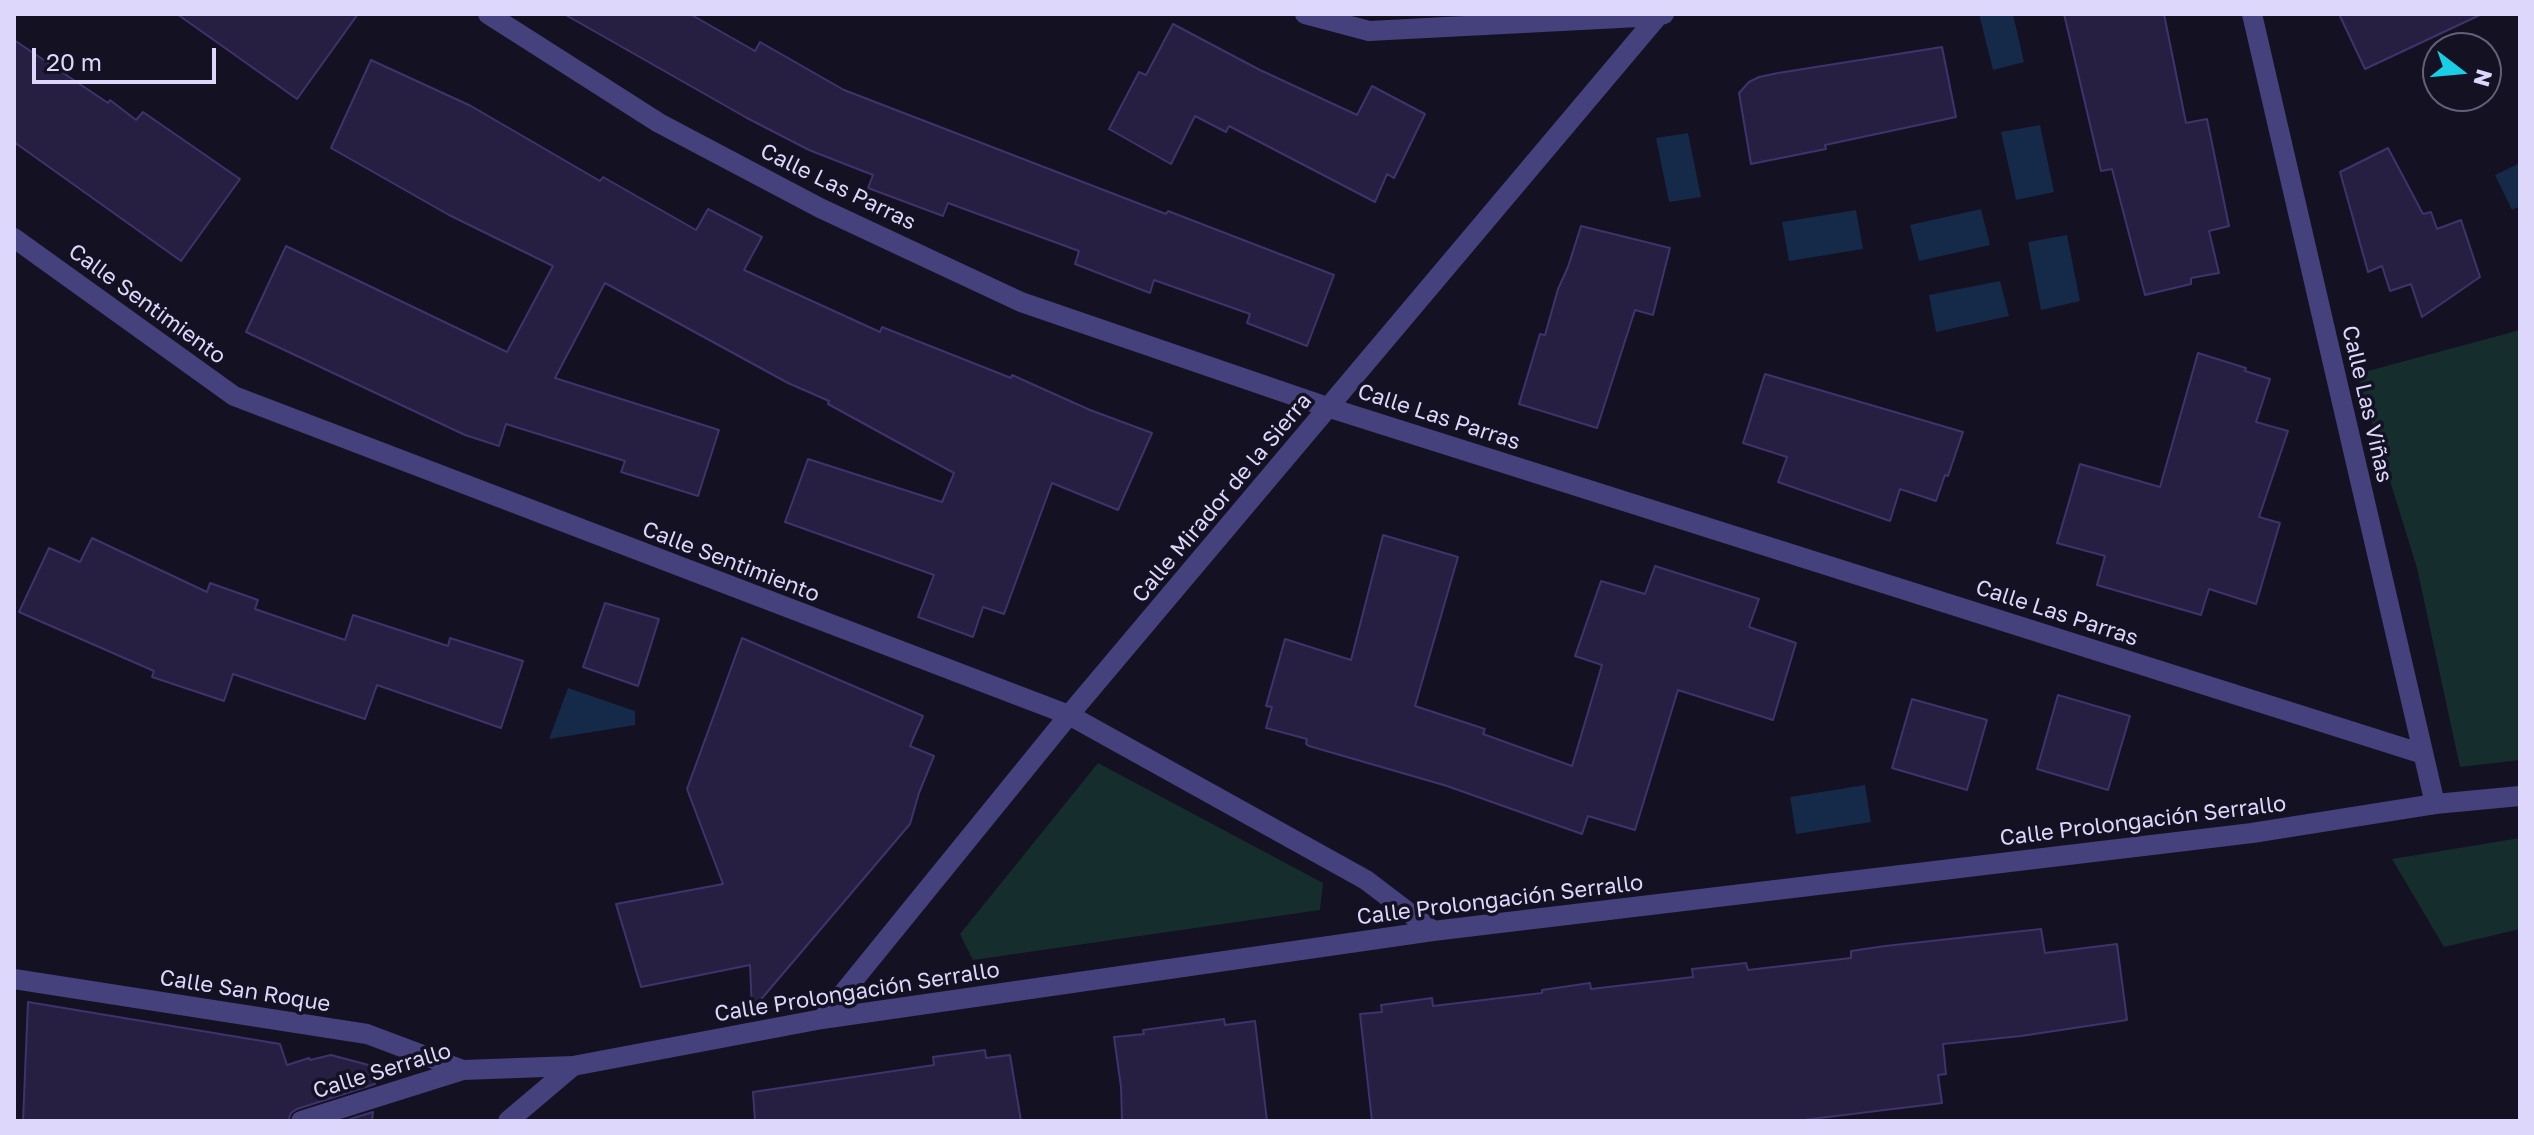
<!DOCTYPE html>
<html>
<head>
<meta charset="utf-8">
<style>
	body { margin:0 }
	#map { position:relative; width:2534px; height:1135px; overflow:hidden; background:#141123; font-family:"Golos Text",sans-serif }
	canvas { display:block }
	.frame { position:absolute; inset:0; border:16px solid #dcd7fb; pointer-events:none }
	.north { position:absolute; left:2422px; top:32px; width:80px; height:80px; box-sizing:border-box; background:#141123; border:2px solid #646079; border-radius:50%; rotate:106deg; font-size:22px; font-weight:700; line-height:32px; text-align:center; color:#dcd7fb }
	.north::after { content:''; display:block; margin:auto; width:28px; height:36px; background:#18cfe6; clip-path:polygon(50% 0,100% 100%,50% 72%,0 100%) }
	.scale { position:absolute; left:32px; top:48px; width:184px; height:36px; box-sizing:border-box; border:4px solid #dcd7fb; border-top:0; padding-left:10px; font-size:24px; line-height:28px; white-space:nowrap; color:#dcd7fb; -webkit-text-stroke:6px #141123; paint-order:stroke }
</style>
</head>
<body>
<div id="map">
<canvas width="2534" height="1135"></canvas>
<div class="frame"></div>
<div class="north">N</div>
<div class="scale">20 m</div>
</div>
<script>
const c = document.querySelector('canvas').getContext('2d');
c.lineJoin = 'round';
function fillPath(path, color) {
  c.fillStyle = color;
  c.fill(path, 'evenodd');
}
function toPath(rows) {
  const path = new Path2D();
  for (const r of rows) {
    path.moveTo(r[0], r[1]);
    for (let i = 2; i < r.length; i += 2) path.lineTo(r[i], r[i + 1]);
  }
  return path;
}
function stroke(path, color, width, dash) {
  c.strokeStyle = color;
  c.lineWidth = width;
  c.lineCap = dash ? 'butt' : 'round';
  c.setLineDash(dash || []);
  c.stroke(path);
}
function write(font, color, halo, rows, align = 'center') {
  c.font = font + ' "Golos Text",sans-serif';
  c.lineWidth = 7;
  c.setLineDash([]);
  c.textBaseline = 'middle';
  c.strokeStyle = halo;
  c.fillStyle = color;
  for (const [text, x, y, turn = 0] of rows) {
    c.save();
    c.translate(x, y);
    c.rotate((+turn || 0) * Math.PI / 180);
    c.textAlign = isNaN(turn) ? turn : align;
    if (halo) c.strokeText(text, 0, 0);
    c.fillText(text, 0, 0);
    c.restore();
  }
}
fillPath(toPath([
	[2520,330,2520,760,2460,767,2417,568,2357,374],
	[1098,763,1323,883,1320,910,973,960,960,934],
	[2520,838,2520,929,2444,947,2392,859]
]), '#152d2c');
fillPath(toPath([
	[1979,14,2013,14,2024,62,1993,70],
	[2040,125,2054,192,2016,200,2001,132],
	[1688,133,1701,197,1669,202,1656,138],
	[2520,163,2520,206,2512,210,2495,175],
	[1981,209,1990,245,1919,261,1910,225],
	[1856,210,1863,249,1789,261,1782,222],
	[2067,235,2080,301,2041,310,2028,242],
	[2000,281,2009,316,1936,332,1929,295],
	[568,688,635,711,635,725,549,739],
	[1865,785,1871,822,1796,834,1790,797]
]), '#152949');
const building = toPath([
	[177,14,358,14,297,99,177,14],
	[564,14,690,14,755,51,760,42,844,90,1166,214,1168,211,1334,275,1307,346,1247,323,1250,314,1154,280,1150,293,1075,264,1079,251,948,203,943,216,868,188,873,175,809,150,747,118,564,14],
	[2064,14,2164,14,2186,123,2207,119,2229,226,2209,231,2219,273,2191,278,2191,284,2145,295,2112,169,2101,171,2064,14],
	[2339,14,2482,14,2365,69,2339,14],
	[1173,24,1260,70,1357,115,1372,86,1425,114,1394,178,1387,174,1375,202,1229,126,1226,132,1195,116,1171,164,1109,129,1139,72,1146,75,1173,24],
	[14,40,108,103,110,100,136,120,143,112,240,179,181,261,14,142,14,40],
	[1942,47,1956,117,1825,145,1826,149,1751,164,1739,93,1749,82,1759,77,1778,73,1942,47],
	[371,60,471,106,600,181,603,177,696,230,708,209,762,237,744,270,880,332,882,327,1011,378,1012,375,1090,410,1152,433,1118,510,1052,483,1004,614,983,607,973,637,918,617,934,575,785,522,808,459,942,502,954,473,828,404,829,401,788,383,605,283,555,378,719,430,698,496,621,472,625,461,506,424,499,446,465,435,246,332,286,246,507,352,553,266,449,215,331,148,371,60],
	[2388,148,2423,214,2431,212,2437,229,2461,220,2480,277,2422,317,2411,284,2390,291,2382,266,2368,272,2340,172,2388,148],
	[1581,226,1670,248,1653,315,1635,310,1597,428,1519,404,1540,334,1545,335,1558,289,1568,267,1581,226],
	[2198,353,2246,368,2245,371,2270,379,2256,422,2288,431,2259,517,2280,523,2256,604,2209,589,2201,615,2097,585,2105,556,2057,543,2080,464,2160,487,2198,353],
	[1765,374,1963,432,1948,476,1945,475,1936,501,1900,489,1890,521,1778,482,1787,457,1743,443,1765,374],
	[1383,535,1458,557,1415,706,1485,729,1483,734,1572,766,1602,665,1575,656,1601,581,1645,594,1655,566,1759,599,1749,627,1796,643,1773,720,1678,690,1635,830,1588,816,1582,834,1447,786,1309,746,1306,744,1307,739,1266,728,1272,707,1266,706,1285,639,1351,660,1383,535],
	[92,538,207,592,210,583,258,600,255,609,345,640,353,615,448,646,450,638,523,661,501,728,377,685,365,719,233,674,224,701,152,677,154,671,19,612,49,548,80,562,92,538],
	[605,603,659,619,638,686,583,667,605,603],
	[742,638,923,716,910,746,934,756,919,793,910,824,752,1010,750,965,641,987,616,904,723,884,687,789,742,638],
	[2058,695,2130,716,2108,790,2037,769,2058,695],
	[1912,699,1987,720,1967,790,1892,768,1912,699],
	[2041,929,2045,953,2117,944,2127,1020,2021,1036,1943,1044,1946,1074,1938,1075,1942,1103,1795,1121,1372,1121,1360,1014,1382,1012,1381,1005,1432,998,1433,1006,1542,993,1542,990,1590,983,1591,989,1693,977,1692,969,1746,963,1748,970,1851,958,1851,951,1885,946,2041,929],
	[28,1002,280,1044,287,1065,309,1058,310,1060,331,1055,376,1067,375,1084,297,1109,291,1113,288,1121,23,1121,28,1002],
	[1224,1019,1225,1025,1255,1021,1267,1121,1122,1121,1121,1087,1114,1037,1144,1034,1143,1030,1224,1019],
	[985,1050,986,1058,1010,1055,1021,1121,755,1121,753,1092,934,1065,933,1057,985,1050],
	[373,1112,372,1121,344,1121,373,1112]
]);
fillPath(building, '#271f42');
stroke(building, '#3f336c', 2);
stroke(toPath([
	[488,14,659,123,820,208,1021,302,1330,408,2423,754],
	[1305,14,1369,31,1658,16],
	[2252,14,2435,804],
	[508,1121,573,1066]
]), '#44417d', 20);
stroke(toPath([
	[14,238,234,396,1069,715,1366,880,1433,931],
	[14,979,367,1034,463,1070],
	[822,1019,1069,715,1658,16,1664,14],
	[301,1121,463,1070,573,1066,822,1019,1433,931,2252,833,2435,804,2520,796]
]), '#44417d', 20);
write('22px', '#dcd7fb', '#141123', [
	["Calle Las Parras",838,187,26],
	["Calle Sentimiento",147,304,36],
	["Calle Las Viñas",2367,404,77],
	["Calle Las Parras",1439,417,18],
	["Calle Mirador de la Sierra",1222,498,-50],
	["Calle Sentimiento",731,562,21],
	["Calle Las Parras",2057,613,18],
	["Calle Prolongación Serrallo",2143,821,-7],
	["Calle Prolongación Serrallo",1500,900,-7],
	["Calle San Roque",245,991,9],
	["Calle Prolongación Serrallo",857,992,-9],
	["Calle Serrallo",382,1071,-17]
]);
</script>
</body>
</html>
